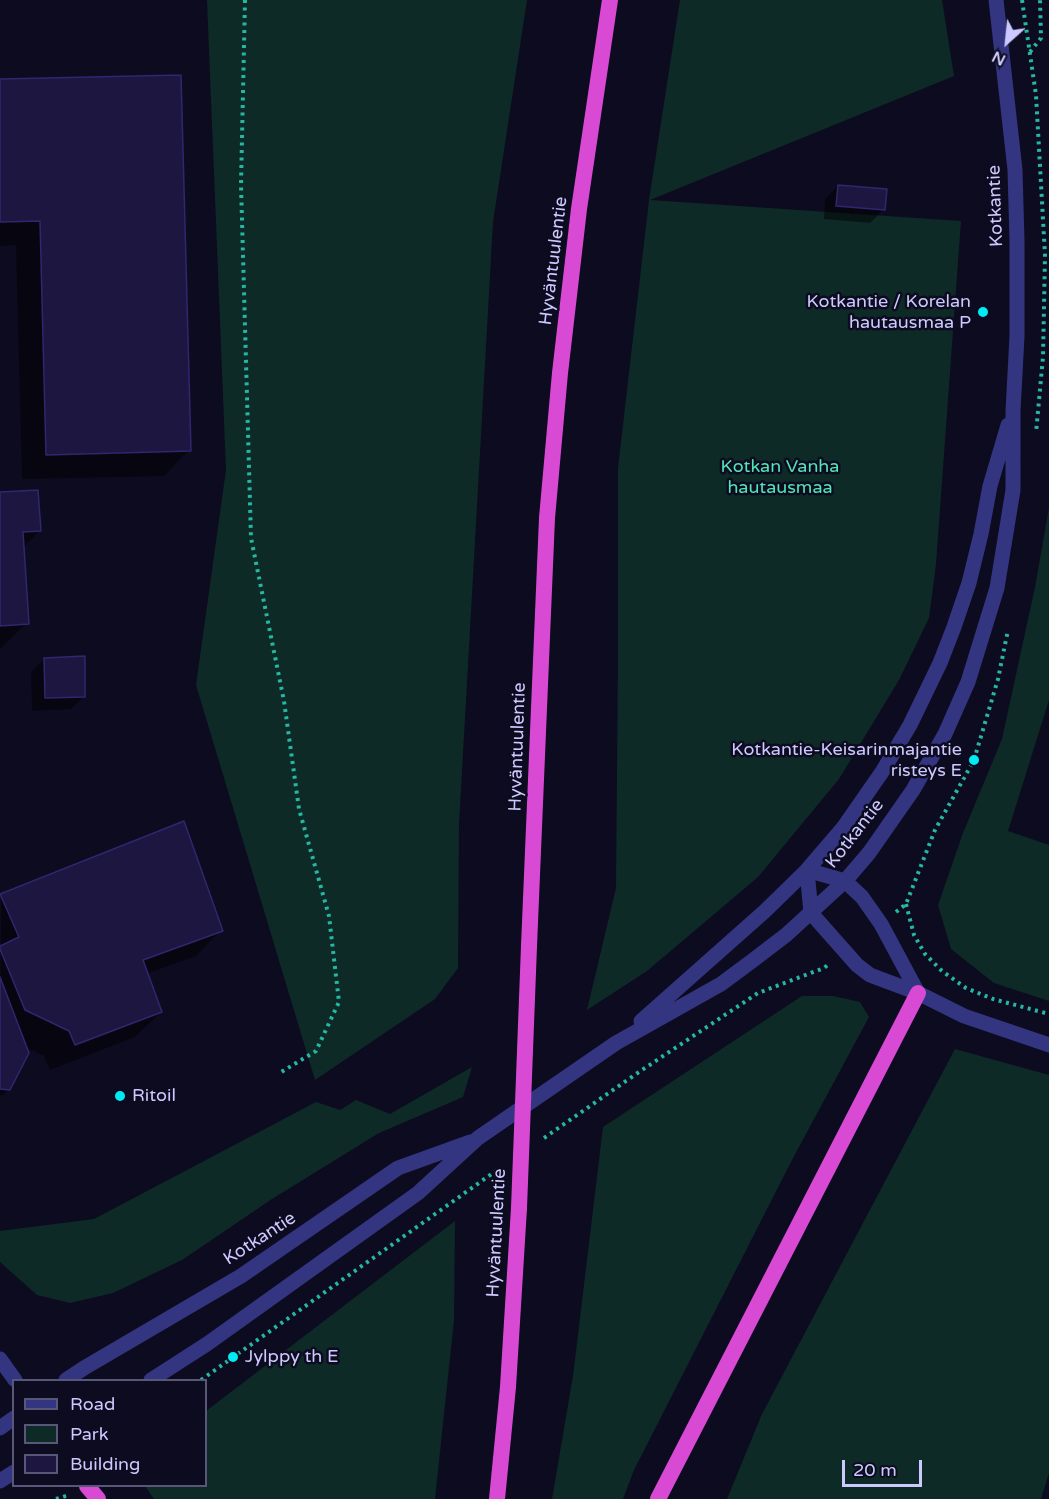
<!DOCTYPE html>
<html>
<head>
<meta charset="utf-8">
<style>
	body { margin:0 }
	#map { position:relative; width:1049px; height:1499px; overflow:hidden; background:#0d0b1f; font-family:"Varela Round",sans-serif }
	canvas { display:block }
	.legend { position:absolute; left:12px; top:1379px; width:195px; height:108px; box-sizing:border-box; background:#0d0b1f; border:2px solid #595779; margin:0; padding:8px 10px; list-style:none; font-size:18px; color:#ccc9ff }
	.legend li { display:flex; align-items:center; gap:12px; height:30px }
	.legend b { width:30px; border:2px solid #595779 }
	.north { position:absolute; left:977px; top:12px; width:60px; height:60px; -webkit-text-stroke:4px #0d0b1f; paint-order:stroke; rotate:207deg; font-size:16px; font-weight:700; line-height:24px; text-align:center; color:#ccc9ff }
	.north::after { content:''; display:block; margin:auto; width:21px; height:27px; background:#ccc9ff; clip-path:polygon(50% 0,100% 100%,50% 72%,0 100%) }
	.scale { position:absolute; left:842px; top:1460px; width:80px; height:27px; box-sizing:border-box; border:3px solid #ccc9ff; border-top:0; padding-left:8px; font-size:18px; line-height:21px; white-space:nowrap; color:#ccc9ff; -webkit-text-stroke:4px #0d0b1f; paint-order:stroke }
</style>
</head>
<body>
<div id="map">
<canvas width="1049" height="1499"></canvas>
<ul class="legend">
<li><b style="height:8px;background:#333581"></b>Road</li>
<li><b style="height:16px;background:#0e2a27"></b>Park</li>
<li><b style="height:16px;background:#1c1641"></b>Building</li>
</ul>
<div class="north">N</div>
<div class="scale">20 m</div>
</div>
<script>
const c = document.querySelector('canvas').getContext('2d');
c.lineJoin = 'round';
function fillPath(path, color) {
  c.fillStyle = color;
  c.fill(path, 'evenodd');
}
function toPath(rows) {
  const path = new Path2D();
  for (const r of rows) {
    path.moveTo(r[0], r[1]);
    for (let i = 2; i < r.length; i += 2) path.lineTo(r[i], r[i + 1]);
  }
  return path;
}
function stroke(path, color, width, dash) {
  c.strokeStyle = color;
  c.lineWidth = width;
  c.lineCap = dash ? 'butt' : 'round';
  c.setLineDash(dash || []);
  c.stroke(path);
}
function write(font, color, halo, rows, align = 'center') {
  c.font = font + ' "Varela Round",sans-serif';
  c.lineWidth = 5;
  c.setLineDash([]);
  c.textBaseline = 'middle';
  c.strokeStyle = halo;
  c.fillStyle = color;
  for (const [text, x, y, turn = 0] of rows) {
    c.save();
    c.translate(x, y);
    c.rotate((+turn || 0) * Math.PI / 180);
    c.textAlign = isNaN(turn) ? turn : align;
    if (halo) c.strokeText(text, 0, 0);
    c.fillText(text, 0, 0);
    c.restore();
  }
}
fillPath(toPath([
	[207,0,527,0,493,222,459,824,458,968,435,999,315,1080,196,685,226,470],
	[680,0,942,0,954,76,650,200,961,221,936,564,929,618,899,680,839,779,758,877,647,971,587,1010,616,888,618,658,618,468,649,200],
	[1049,508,1049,700,1008,831,1049,845,1049,1001,994,983,951,949,938,905,963,833,1002,739,1035,587],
	[802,996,833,996,860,1002,869,1017,792,1160,634,1470,623,1499,552,1499,573,1376,603,1127],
	[955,1049,1049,1075,1049,1473,1041,1499,727,1499,762,1414],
	[472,1067,463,1097,379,1133,272,1199,182,1260,113,1293,70,1303,37,1295,0,1262,0,1231,94,1219,316,1102,340,1110,356,1100,390,1114],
	[455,1221,454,1320,435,1499,154,1499,145,1486,206,1486,206,1411]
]), '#0e2a27');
fillPath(toPath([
	[0,81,189,450,164,476,22,479,16,245,0,246],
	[838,186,883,210,870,223,824,219,825,199],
	[0,494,39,531,23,548,27,623,0,649],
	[44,659,84,696,71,709,32,711,31,672],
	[1,895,221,930,196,956,146,974,161,1012,135,1037,50,1070,44,1056,25,1047,9,1089,2,1096,0,1095]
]), '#0007');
const building = toPath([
	[181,75,191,451,46,455,40,221,0,222,0,79,181,75],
	[838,185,887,189,885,210,836,206,838,185],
	[38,490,41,531,23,532,29,624,0,626,0,492,38,490],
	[85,656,85,697,45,698,44,658,85,656],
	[184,821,223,931,143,960,162,1012,75,1045,69,1031,25,1010,0,949,0,946,19,937,0,894,184,821],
	[0,977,29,1053,10,1090,0,1089,0,977]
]);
fillPath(building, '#1c1641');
stroke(building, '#30276f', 1.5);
stroke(toPath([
	[245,0,241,185,251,538,284,701,299,809,329,916,339,1002,316,1051,278,1074],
	[1022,0,1036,95,1045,255,1043,357,1036,433],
	[1030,52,1041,38,1040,0],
	[906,904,914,935,925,954,942,971,966,988,993,999,1049,1014],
	[896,912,906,904,935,830,974,760,998,679,1008,630],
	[544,1138,636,1074,758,993,824,968,830,963],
	[201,1380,500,1168],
	[56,1499,69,1495]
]), '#26b6a4', 4, [3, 4.5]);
stroke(toPath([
	[0,1359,15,1380]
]), '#333581', 15);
stroke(toPath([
	[807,870,811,913,857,965,870,975,918,993,964,1016,1049,1045],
	[807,870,845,881,862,897,881,924,918,993],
	[641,1021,765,911,807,870,843,828,882,772,910,725,940,663,954,627,969,583,981,534,990,486,1008,425],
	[66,1380,84,1368,241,1276,398,1168,470,1142],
	[151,1380,207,1344,418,1193,478,1138,616,1043,721,984,752,961,786,935,845,881,869,853,913,790,945,734,968,682,997,588,1013,490,1013,411,1017,336,1017,241,1015,170,996,0],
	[0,1428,14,1418],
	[0,1481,14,1472]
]), '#333581', 15);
stroke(toPath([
	[529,946,547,518,560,373,579,209,610,0],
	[87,1486,98,1499],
	[497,1499,508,1387,519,1208],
	[658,1499,918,993]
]), '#d94ad4', 16);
stroke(toPath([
	[519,1208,529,946]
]), '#d94ad4', 16);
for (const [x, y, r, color] of [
	[983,312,6,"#00ebf4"],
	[974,760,6,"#00ebf4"],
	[120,1096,6,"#00ebf4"],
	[233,1357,6,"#00ebf4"]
]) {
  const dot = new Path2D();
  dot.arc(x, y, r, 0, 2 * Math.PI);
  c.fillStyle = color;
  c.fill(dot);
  stroke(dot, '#0d0b1f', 2);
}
write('18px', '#ccc9ff', '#0d0b1f', [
	["Kotkantie",996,206,-92],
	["Hyväntuulentie",554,261,-83],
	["Hyväntuulentie",518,747,-88],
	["Kotkantie",855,834,-52],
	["Hyväntuulentie",497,1233,-87],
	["Kotkantie",260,1239,-33]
]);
write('18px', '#ccc9ff', '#0d0b1f', [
	["Kotkantie / Korelan",971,302],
	["hautausmaa P",971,323],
	["Kotkantie-Keisarinmajantie",962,750],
	["risteys E",962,771],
	["Ritoil",132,1096,"left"],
	["Jylppy th E",245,1357,"left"]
], 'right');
write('18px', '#4fe5b6', '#0d0b1f', [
	["Kotkan Vanha",780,467],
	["hautausmaa",780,488]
]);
</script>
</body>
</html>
